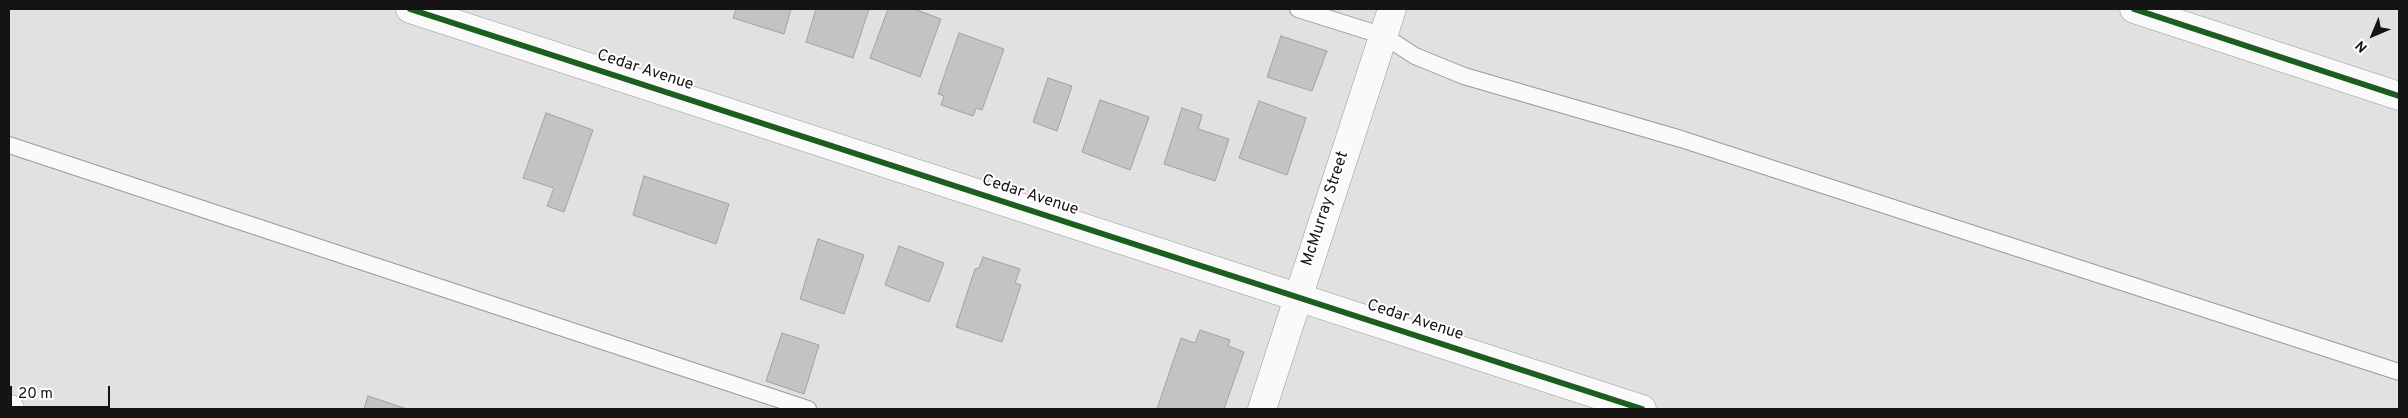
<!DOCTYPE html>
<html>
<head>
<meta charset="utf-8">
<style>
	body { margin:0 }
	#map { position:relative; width:2408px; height:418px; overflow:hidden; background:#e1e1e2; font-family:Overpass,sans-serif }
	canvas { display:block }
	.frame { position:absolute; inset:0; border:10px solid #141415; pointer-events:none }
	.north { position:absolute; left:2348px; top:10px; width:50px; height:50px; -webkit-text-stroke:4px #fff; paint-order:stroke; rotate:225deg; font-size:14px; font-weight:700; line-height:20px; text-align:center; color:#141415 }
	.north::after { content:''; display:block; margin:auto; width:18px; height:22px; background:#141415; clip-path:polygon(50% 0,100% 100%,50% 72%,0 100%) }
	.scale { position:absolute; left:10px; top:386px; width:100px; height:22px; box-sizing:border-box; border:2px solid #141415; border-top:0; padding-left:6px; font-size:15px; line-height:18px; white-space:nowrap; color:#141415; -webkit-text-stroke:4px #fff; paint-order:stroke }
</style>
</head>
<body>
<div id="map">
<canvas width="2408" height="418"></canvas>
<div class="frame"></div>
<div class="north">N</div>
<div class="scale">20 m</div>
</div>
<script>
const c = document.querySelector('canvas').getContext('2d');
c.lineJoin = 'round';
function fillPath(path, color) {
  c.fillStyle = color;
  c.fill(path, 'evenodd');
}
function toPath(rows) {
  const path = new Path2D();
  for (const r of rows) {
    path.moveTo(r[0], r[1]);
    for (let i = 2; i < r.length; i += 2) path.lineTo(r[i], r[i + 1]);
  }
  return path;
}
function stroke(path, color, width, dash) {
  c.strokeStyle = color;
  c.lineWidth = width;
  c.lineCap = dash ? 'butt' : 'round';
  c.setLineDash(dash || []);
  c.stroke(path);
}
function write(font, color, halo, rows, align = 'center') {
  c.font = font + ' Overpass,sans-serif';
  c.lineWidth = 4;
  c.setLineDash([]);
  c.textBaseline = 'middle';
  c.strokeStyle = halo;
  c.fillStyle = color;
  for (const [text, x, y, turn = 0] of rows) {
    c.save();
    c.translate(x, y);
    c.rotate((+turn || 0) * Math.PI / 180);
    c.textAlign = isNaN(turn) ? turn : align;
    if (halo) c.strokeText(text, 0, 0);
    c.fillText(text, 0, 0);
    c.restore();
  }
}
const building = toPath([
	[736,9,791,9,784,34,733,18,736,9],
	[816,9,869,9,853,58,806,42,816,9],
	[888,9,914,9,941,19,920,77,870,58,888,9],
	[959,33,1004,49,982,110,976,108,973,116,941,105,944,96,938,94,959,33],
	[1281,36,1327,51,1312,91,1267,77,1281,36],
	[1048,78,1072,86,1057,131,1033,122,1048,78],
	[1100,100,1149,117,1130,170,1082,152,1100,100],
	[1259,101,1306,118,1287,175,1239,158,1259,101],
	[1182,108,1202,115,1198,129,1229,139,1215,181,1164,164,1182,108],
	[546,113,593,130,564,212,547,206,554,188,523,178,546,113],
	[644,176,729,204,716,244,633,215,644,176],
	[818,239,864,255,844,314,800,299,818,239],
	[899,246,944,263,929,302,885,285,899,246],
	[983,257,1020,269,1015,283,1021,285,1002,342,956,327,975,269,979,268,983,257],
	[1200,330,1230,340,1228,346,1244,352,1224,409,1157,409,1181,338,1195,343,1200,330],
	[782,333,819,345,804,394,766,381,782,333],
	[368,396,407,409,364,409,368,396]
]);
fillPath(building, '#c3c3c4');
stroke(building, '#a1a1a2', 1);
const service = toPath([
	[1298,9,1384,36,1415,56,1464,76,1681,139,2399,372],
	[9,145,808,409]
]);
const minor = toPath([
	[410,9,1642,409],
	[2134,9,2399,96],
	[9,409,10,409],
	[1262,409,1392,9]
]);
stroke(service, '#9a9a9a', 18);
stroke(minor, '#9a9a9a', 29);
stroke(service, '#fafafb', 16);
stroke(minor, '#fafafb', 28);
stroke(toPath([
	[410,9,1642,409],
	[2134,9,2399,96]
]), '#1b5e20', 6);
write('16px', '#141415', '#fff', [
	["Cedar Avenue",645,71,18],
	["Cedar Avenue",1030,196,18],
	["McMurray Street",1326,209,-72],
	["Cedar Avenue",1415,321,18]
]);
</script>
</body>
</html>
